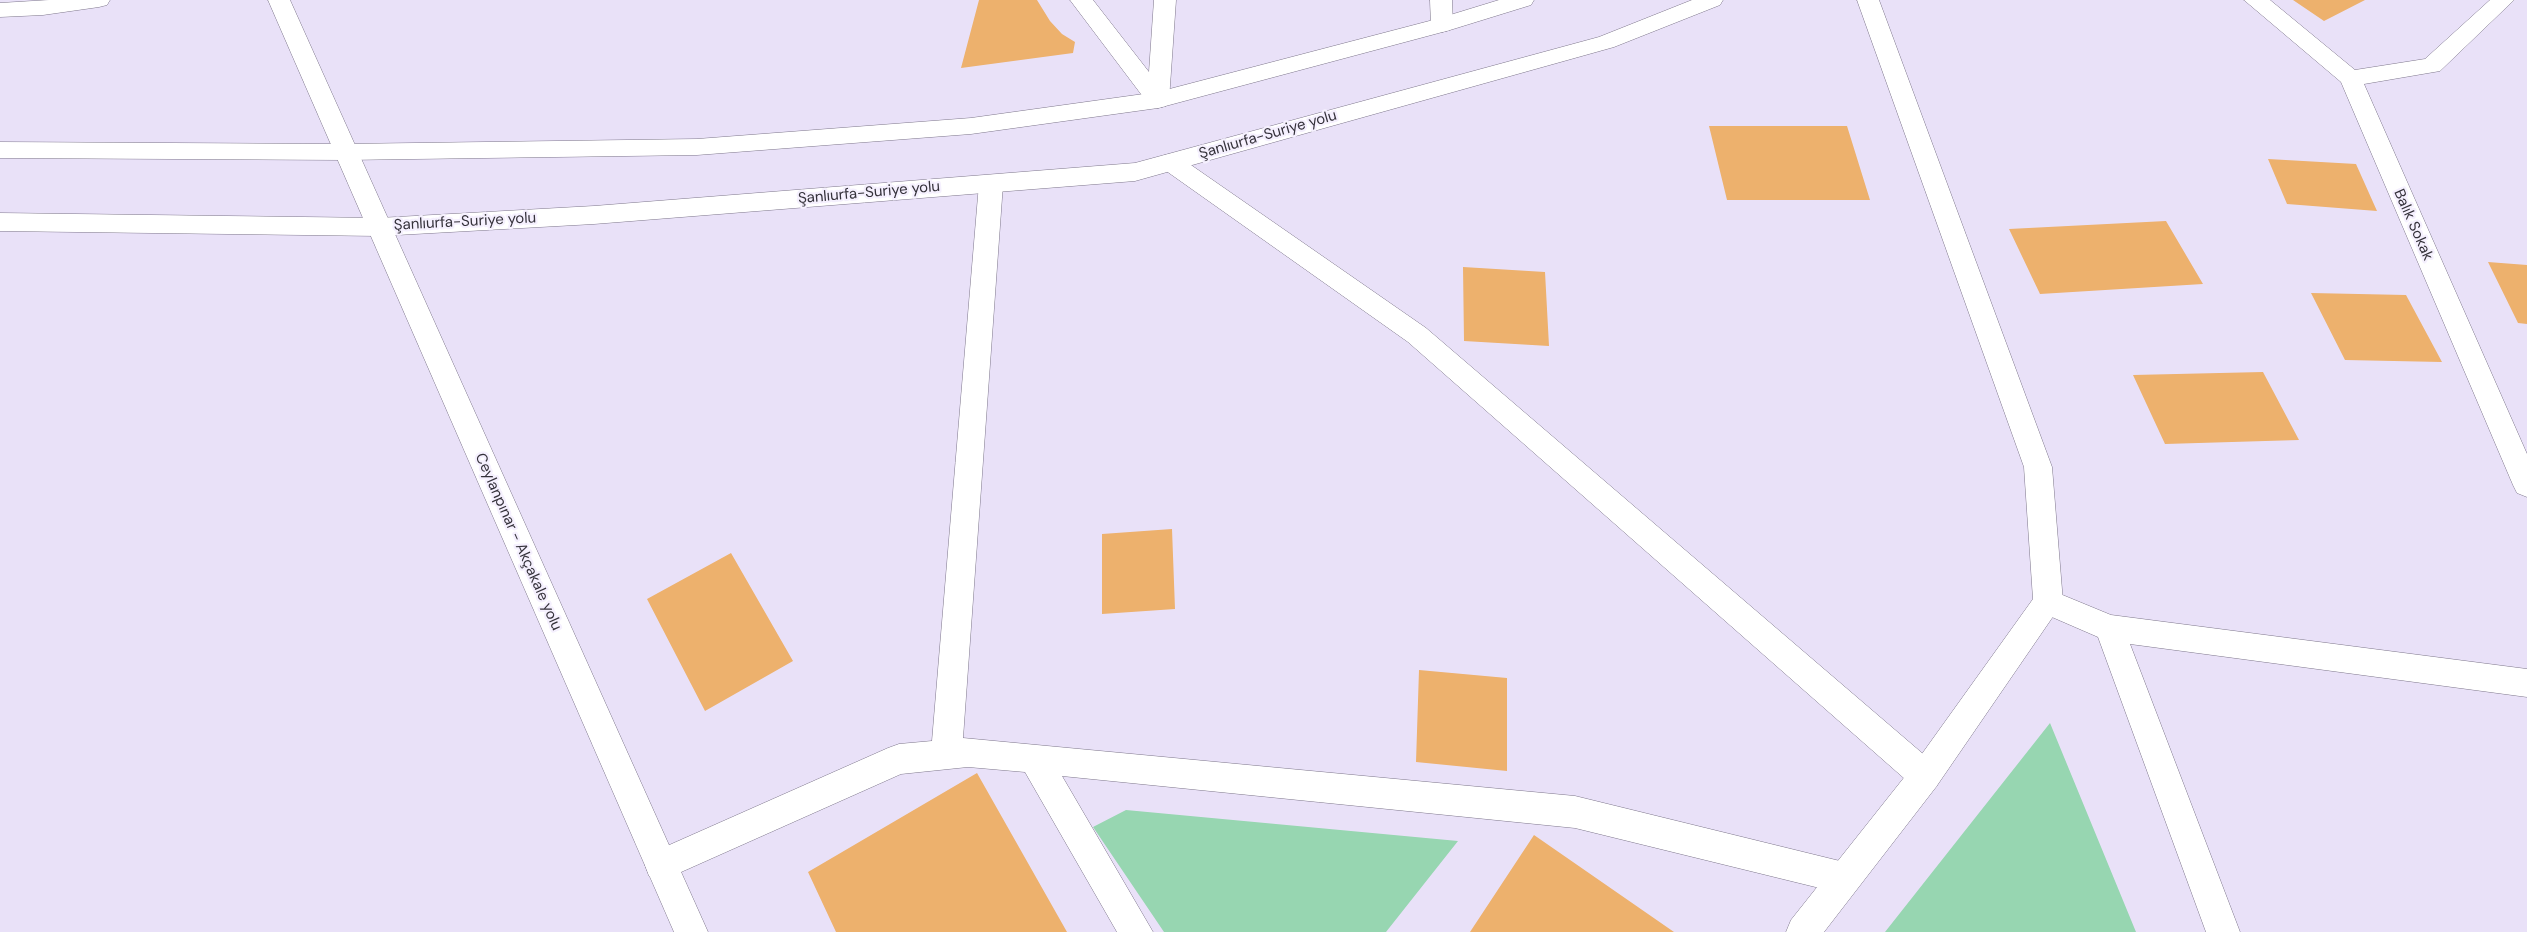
<!DOCTYPE html>
<html>
<head>
<meta charset="utf-8">
<style>
	body { margin:0 }
	canvas { display:block; background:#e9e1f8 }
</style>
</head>
<body>
<canvas width="2527" height="932"></canvas>
<script>
const c = document.querySelector('canvas').getContext('2d');
c.lineJoin = 'round';
function fillPath(path, color) {
  c.fillStyle = color;
  c.fill(path, 'evenodd');
}
function toPath(rows) {
  const path = new Path2D();
  for (const r of rows) {
    path.moveTo(r[0], r[1]);
    for (let i = 2; i < r.length; i += 2) path.lineTo(r[i], r[i + 1]);
  }
  return path;
}
function stroke(path, color, width, dash) {
  c.strokeStyle = color;
  c.lineWidth = width;
  c.lineCap = dash ? 'butt' : 'round';
  c.setLineDash(dash || []);
  c.stroke(path);
}
function write(font, color, halo, rows, align = 'center') {
  c.font = font + ' "DM Sans",sans-serif';
  c.lineWidth = 4.5;
  c.setLineDash([]);
  c.textBaseline = 'middle';
  c.strokeStyle = halo;
  c.fillStyle = color;
  for (const [text, x, y, turn = 0] of rows) {
    c.save();
    c.translate(x, y);
    c.rotate((+turn || 0) * Math.PI / 180);
    c.textAlign = isNaN(turn) ? turn : align;
    if (halo) c.strokeText(text, 0, 0);
    c.fillText(text, 0, 0);
    c.restore();
  }
}
fillPath(toPath([
	[2050,723,2136,932,1885,932],
	[1126,810,1458,841,1386,932,1164,932,1093,827]
]), '#97d6b1');
fillPath(toPath([
	[979,0,1037,0,1050,21,1062,34,1075,42,1073,53,961,68],
	[2293,0,2365,0,2324,21],
	[1709,126,1847,126,1870,200,1727,200],
	[2268,159,2356,164,2377,211,2287,204],
	[2166,221,2203,284,2040,294,2009,229],
	[2488,262,2527,265,2527,324,2518,323],
	[1463,267,1545,272,1549,346,1464,341],
	[2311,293,2406,295,2442,362,2345,360],
	[2263,372,2299,440,2165,444,2133,375],
	[1172,529,1175,609,1102,614,1102,534],
	[731,553,793,661,705,711,647,599],
	[1419,670,1507,678,1507,771,1416,762],
	[977,773,1067,932,836,932,808,872],
	[1534,835,1674,932,1470,932]
]), '#edb16d');
const minor = toPath([
	[49,0,110,0,107,5,99,7,43,15,0,17,0,3,49,0],
	[1070,0,1093,0,1149,72,1154,0,1176,0,1169,100,1166,106,1158,108,1150,106,1070,0],
	[1430,0,1452,0,1453,25,1450,30,1442,32,1434,30,1431,25,1430,0],
	[2244,0,2270,0,2355,70,2425,59,2490,0,2514,0,2440,71,2364,84,2527,454,2527,497,2517,493,2513,485,2341,82,2244,0],
	[1170,154,1178,156,1426,328,1936,765,1941,776,1936,787,1925,791,1914,787,1408,342,1162,168,1158,162,1162,156,1170,154],
	[991,175,999,178,1003,184,963,738,1575,796,1844,862,1856,866,1860,878,1856,890,1844,894,1575,828,1062,776,1153,932,1117,932,1025,772,968,767,901,774,661,881,649,876,645,865,649,854,888,748,899,744,932,741,979,184,983,178,991,175],
	[2048,589,2111,615,2527,669,2527,697,2130,644,2240,932,2206,932,2098,637,2038,611,2033,602,2038,593,2048,589]
]);
const tertiary = toPath([
	[1857,0,1879,0,2052,467,2063,602,1936,787,1824,932,1786,932,1791,920,1914,765,2033,599,2024,467,1857,0]
]);
const secondary = toPath([
	[268,0,290,0,708,932,674,932,268,0]
]);
const primary = toPath([
	[1499,0,1534,0,1531,5,1450,30,1158,108,971,134,697,155,344,160,0,158,0,142,344,144,697,139,971,118,1158,92,1437,19,1499,0],
	[1692,0,1723,0,1720,5,1614,47,1135,181,594,224,379,236,0,231,0,213,379,218,594,206,1135,163,1599,37,1692,0]
]);
stroke(minor, '#7e778b', 1);
stroke(tertiary, '#7e778b', 1);
stroke(secondary, '#7e778b', 1);
stroke(primary, '#7e778b', 1);
fillPath(minor, '#fff');
fillPath(tertiary, '#fff');
fillPath(secondary, '#fff');
fillPath(primary, '#fff');
write('15px', '#34313a', '#f5f0fe', [
	["Şanlıurfa-Suriye yolu",1268,135,-16],
	["Şanlıurfa-Suriye yolu",869,193,-5],
	["Şanlıurfa-Suriye yolu",465,222,-3],
	["Balık Sokak",2413,225,66],
	["Ceylanpınar - Akçakale yolu",518,542,66]
]);
</script>
</body>
</html>
